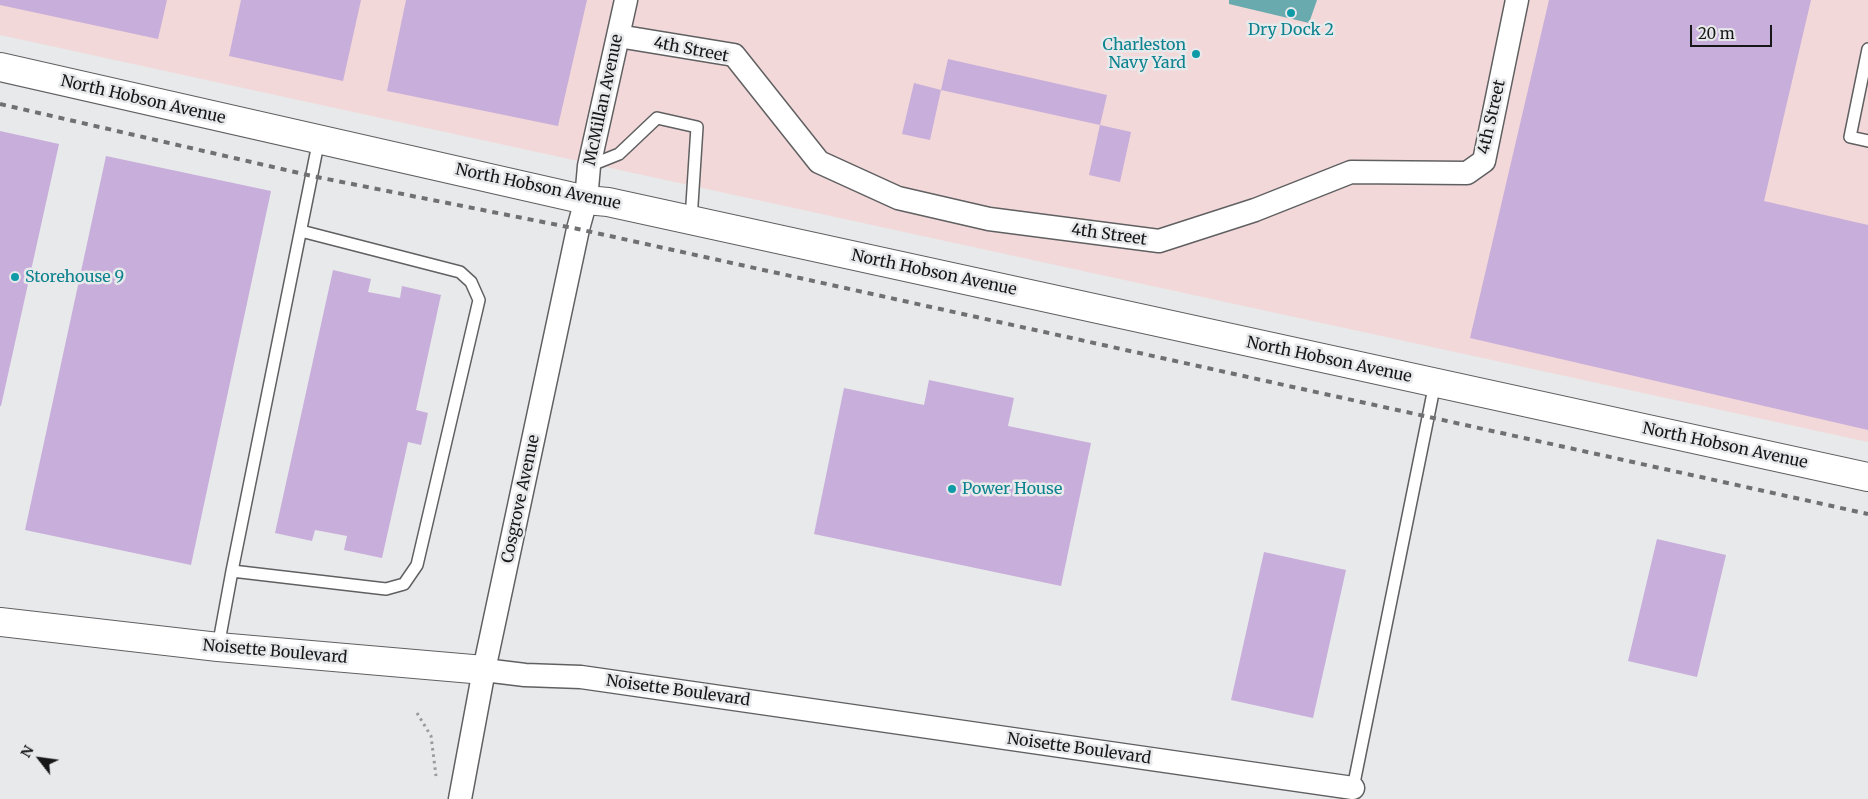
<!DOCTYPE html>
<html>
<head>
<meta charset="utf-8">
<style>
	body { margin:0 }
	#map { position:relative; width:1868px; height:799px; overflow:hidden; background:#e8e9eb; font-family:Merriweather,serif }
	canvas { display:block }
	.north { position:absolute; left:15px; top:734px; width:50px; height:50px; -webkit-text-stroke:4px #e8e9eb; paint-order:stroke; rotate:300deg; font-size:14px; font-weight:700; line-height:20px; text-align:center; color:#171718 }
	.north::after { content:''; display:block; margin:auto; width:18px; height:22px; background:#171718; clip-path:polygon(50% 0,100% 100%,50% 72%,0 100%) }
	.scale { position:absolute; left:1690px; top:25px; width:82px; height:22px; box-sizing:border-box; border:2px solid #171718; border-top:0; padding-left:6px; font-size:15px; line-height:18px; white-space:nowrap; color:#171718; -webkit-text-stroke:4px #e8e9eb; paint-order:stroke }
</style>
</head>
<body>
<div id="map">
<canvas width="1868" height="799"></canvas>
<div class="north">N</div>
<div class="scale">20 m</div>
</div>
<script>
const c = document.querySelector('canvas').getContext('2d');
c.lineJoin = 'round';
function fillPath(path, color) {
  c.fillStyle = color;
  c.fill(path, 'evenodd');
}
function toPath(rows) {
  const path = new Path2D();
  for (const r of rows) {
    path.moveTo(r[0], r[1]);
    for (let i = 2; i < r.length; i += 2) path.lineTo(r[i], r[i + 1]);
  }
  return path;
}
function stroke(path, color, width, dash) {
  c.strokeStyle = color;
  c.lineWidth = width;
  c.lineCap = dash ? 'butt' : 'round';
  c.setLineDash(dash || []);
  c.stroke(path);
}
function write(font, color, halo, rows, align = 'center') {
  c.font = font + ' Merriweather,serif';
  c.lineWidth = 5;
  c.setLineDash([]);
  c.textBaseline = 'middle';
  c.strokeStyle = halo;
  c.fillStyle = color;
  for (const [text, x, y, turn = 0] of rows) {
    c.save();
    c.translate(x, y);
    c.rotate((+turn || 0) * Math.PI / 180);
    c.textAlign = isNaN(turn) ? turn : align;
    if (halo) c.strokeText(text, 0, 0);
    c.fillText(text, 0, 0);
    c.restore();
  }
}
fillPath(toPath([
	[0,0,1868,0,1868,442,0,35]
]), '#f2d8d8');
fillPath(toPath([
	[1229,0,1317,0,1309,23,1229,4]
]), '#68aaae');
fillPath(toPath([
	[0,0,167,0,158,39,0,5],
	[241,0,361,0,343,81,229,56],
	[406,0,587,0,558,126,387,91],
	[1549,0,1811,0,1764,201,1868,225,1868,430,1470,338],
	[948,59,1107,95,1100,125,941,90],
	[914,83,941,90,930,140,902,134],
	[1100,125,1131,132,1120,182,1089,175],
	[0,131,59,144,1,406,0,406],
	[106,156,271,191,191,565,25,530],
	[333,270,371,279,368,292,400,298,402,286,441,295,416,410,428,413,421,445,408,442,382,558,344,550,347,536,315,530,312,541,275,533],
	[929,380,1014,398,1008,426,1091,443,1061,586,814,534,844,388,924,405],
	[1657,539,1726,555,1697,677,1628,661],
	[1264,552,1346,570,1313,718,1231,700]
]), '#c8aeda');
const lane = toPath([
	[1868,49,1850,137,1868,141],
	[589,166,619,154,657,118,697,127,691,220],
	[232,571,386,589,404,584,417,565,479,300,471,282,460,272,301,231],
	[218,647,232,571,319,139],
	[1353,788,1435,383]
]);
const street = toPath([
	[618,36,734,55,819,162,898,198,989,219,1159,241,1255,210,1351,172,1467,173,1484,161,1517,0],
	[484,670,525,675,581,677,1353,788],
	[460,799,484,670,578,229,586,200,589,166,626,0]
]);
const secondary = toPath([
	[0,67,586,200,608,202,1868,477],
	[0,622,218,647,484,670]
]);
stroke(lane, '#606062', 14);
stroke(street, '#606062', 25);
stroke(secondary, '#606062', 30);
stroke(toPath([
	[417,713,431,736,436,776]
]), '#999a9c', 3, [2.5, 4]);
stroke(lane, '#fff', 11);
stroke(street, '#fff', 22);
stroke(secondary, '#fff', 28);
stroke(toPath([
	[0,104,312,176,578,229,1868,514]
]), '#707072', 4, [6, 6]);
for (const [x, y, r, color] of [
	[1291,13,5,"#0f9aa8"],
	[1196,54,5,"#0f9aa8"],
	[15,277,5,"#0f9aa8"],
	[952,489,5,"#0f9aa8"]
]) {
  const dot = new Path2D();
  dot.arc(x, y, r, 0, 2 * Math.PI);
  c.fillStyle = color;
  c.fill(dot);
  stroke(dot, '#e8e9eb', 2);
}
write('16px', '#0d838f', '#e8e9eb', [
	["Dry Dock 2",1291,30,"center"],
	["Charleston",1186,45,"right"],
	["Navy Yard",1186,63,"right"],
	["Storehouse 9",25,277],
	["Power House",962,489]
], 'left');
write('16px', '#171718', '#e8e9eb', [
	["4th Street",691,50,11],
	["North Hobson Avenue",143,100,13],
	["McMillan Avenue",604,100,-78],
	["4th Street",1492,117,-77],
	["North Hobson Avenue",538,187,12],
	["4th Street",1109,235,8],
	["North Hobson Avenue",934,273,12],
	["North Hobson Avenue",1329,360,12],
	["North Hobson Avenue",1725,446,12],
	["Cosgrove Avenue",521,499,-78],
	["Noisette Boulevard",275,652,5],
	["Noisette Boulevard",678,691,8],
	["Noisette Boulevard",1079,749,8]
]);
</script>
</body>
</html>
